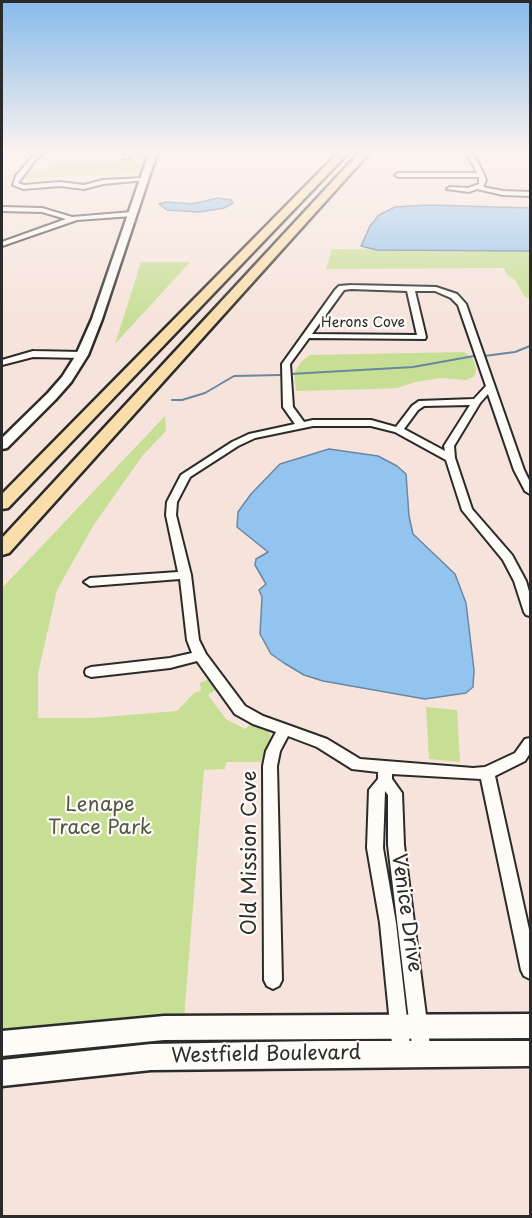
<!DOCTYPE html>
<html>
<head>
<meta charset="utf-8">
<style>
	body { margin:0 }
	#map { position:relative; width:532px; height:1218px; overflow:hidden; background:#f6e4dc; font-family:"Playpen Sans",sans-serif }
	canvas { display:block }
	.frame { position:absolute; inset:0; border:3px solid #2b2b2b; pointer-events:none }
</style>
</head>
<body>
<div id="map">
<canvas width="532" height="1218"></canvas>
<div class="frame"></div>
</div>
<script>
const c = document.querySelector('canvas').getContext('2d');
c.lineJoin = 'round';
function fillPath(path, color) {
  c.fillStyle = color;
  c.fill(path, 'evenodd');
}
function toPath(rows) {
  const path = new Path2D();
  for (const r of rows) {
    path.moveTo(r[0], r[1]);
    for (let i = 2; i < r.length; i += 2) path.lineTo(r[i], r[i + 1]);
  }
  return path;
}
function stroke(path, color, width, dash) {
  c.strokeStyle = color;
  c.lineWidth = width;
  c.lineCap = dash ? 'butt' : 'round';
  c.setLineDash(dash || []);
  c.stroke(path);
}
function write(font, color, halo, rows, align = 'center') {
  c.font = font + ' "Playpen Sans",sans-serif';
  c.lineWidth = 4.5;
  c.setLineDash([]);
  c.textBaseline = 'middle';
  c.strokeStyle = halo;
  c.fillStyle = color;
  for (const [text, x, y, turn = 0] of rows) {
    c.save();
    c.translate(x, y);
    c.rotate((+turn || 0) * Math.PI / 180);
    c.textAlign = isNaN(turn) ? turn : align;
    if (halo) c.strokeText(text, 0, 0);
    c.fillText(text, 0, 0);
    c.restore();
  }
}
fillPath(toPath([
	[132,153,148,153,144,166,136,173,22,179,31,171,45,170,52,160,130,159],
	[332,249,530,251,530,298,525,297,515,280,507,275,504,268,326,269],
	[141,262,190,262,115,344],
	[464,352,473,359,476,369,475,376,466,380,441,378,415,382,397,388,376,389,296,391,294,373,301,362,310,355],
	[165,416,166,431,143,455,93,526,57,590,38,673,38,718,92,718,177,711,194,693,201,691,200,683,209,679,216,690,208,695,226,719,245,729,252,723,268,729,271,737,261,762,226,762,225,769,204,770,184,1018,2,1037,2,588],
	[426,707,457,710,460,762,429,759],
	[136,1037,309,1037,248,1046,135,1050,2,1065,2,1052]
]), '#c6df95');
const water = toPath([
	[218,198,231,200,233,203,224,208,199,212,167,210,159,204,167,202,192,204,218,198],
	[429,205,530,208,530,251,377,250,361,246,370,226,379,215,395,207,429,205],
	[329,449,378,456,397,466,406,474,409,516,413,534,455,574,466,603,474,670,473,687,466,693,425,699,323,681,304,675,284,663,271,654,260,634,262,597,259,590,266,584,255,565,256,559,268,552,237,527,238,512,251,494,280,464,329,449]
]);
fillPath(water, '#93c4ef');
stroke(water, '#6987a1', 1.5);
stroke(toPath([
	[484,356,515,352,530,346],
	[290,374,413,367,474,356],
	[172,400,182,400,205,393,234,376,280,375]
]), '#6987a1', 2);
const street = toPath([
	[38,153,45,153,36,159,18,183,24,185,60,182,84,185,103,180,143,178,146,180,103,184,84,189,60,186,23,189,13,185,16,176,32,157,38,153],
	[125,153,131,153,128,159,123,158,125,153],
	[467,153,473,153,484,175,486,180,483,187,503,191,530,192,530,196,503,195,477,189,469,192,447,189,450,187,468,188,479,184,479,177,398,177,395,175,398,173,477,173,467,153],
	[2,207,42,208,72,217,132,212,135,214,132,216,77,220,2,246,2,242,66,219,42,212,2,211,2,207],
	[351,285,436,287,457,294,466,304,524,470,530,482,530,494,525,491,514,470,488,394,480,403,454,446,455,458,472,509,512,555,526,581,530,595,530,616,526,615,524,612,514,581,503,560,462,510,446,460,395,432,371,426,313,426,255,438,238,446,190,477,177,502,176,515,191,575,199,640,206,654,245,706,263,716,327,739,360,759,473,768,485,767,515,753,525,739,530,738,530,753,525,761,495,776,530,934,530,979,524,976,521,970,481,779,392,774,392,779,402,793,404,845,431,1054,428,1060,422,1063,416,1060,413,1054,388,845,388,795,385,791,383,848,396,923,411,1054,408,1060,402,1063,396,1060,393,1054,380,923,367,848,369,790,378,779,378,772,352,769,317,747,288,736,280,751,277,766,282,980,279,986,273,989,267,986,264,980,263,766,266,751,276,732,253,724,235,714,197,661,170,668,91,677,86,675,85,672,86,669,91,667,170,658,192,653,187,640,180,579,90,586,84,582,90,578,178,572,166,515,167,502,181,475,232,442,249,434,295,424,283,407,282,364,335,290,339,286,351,285],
	[351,289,407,291,417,335,312,334,341,294,344,290,351,289],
	[415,291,435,291,451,298,458,305,486,386,474,399,419,401,412,406,396,427,371,420,313,420,304,422,293,407,290,364,309,338,425,339,426,337,415,291],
	[470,405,444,446,445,451,404,429,418,410,424,406,470,405],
	[33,351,82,352,86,355,82,358,33,357,2,365,2,360,33,351]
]);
const secondary = toPath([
	[149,153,157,153,102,319,88,355,71,382,56,399,7,448,2,449,2,438,48,393,62,377,76,355,92,319,149,153],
	[530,1014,530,1038,164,1040,2,1056,2,1031,164,1016,530,1014],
	[319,1041,530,1041,530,1066,151,1070,2,1086,2,1060,151,1044,319,1041]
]);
const highway = toPath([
	[338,153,348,153,8,508,2,509,2,494,338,153],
	[359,153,369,153,9,553,2,555,2,538,359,153]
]);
stroke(street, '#2b2b2b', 4);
stroke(secondary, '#2b2b2b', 5);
stroke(highway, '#2b2b2b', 5);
fillPath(street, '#fdfcf7');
fillPath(secondary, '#fdfcf7');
fillPath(highway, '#f9deab');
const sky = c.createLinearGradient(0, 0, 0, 324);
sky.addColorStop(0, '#86baeb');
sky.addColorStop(0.47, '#fbf3ef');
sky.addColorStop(1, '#fbf3ef00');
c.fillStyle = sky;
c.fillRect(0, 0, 532, 324);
write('14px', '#2b2b2b', '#fdfcf7', [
	["Herons Cove",363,323]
]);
write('20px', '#525846', '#fdfcf7', [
	["Lenape",100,805],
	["Trace Park",100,828]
]);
write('20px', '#2b2b2b', '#fdfcf7', [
	["Old Mission Cove",250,853,-90],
	["Venice Drive",406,913,82],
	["Westfield Boulevard",266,1055,-1]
]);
</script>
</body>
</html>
